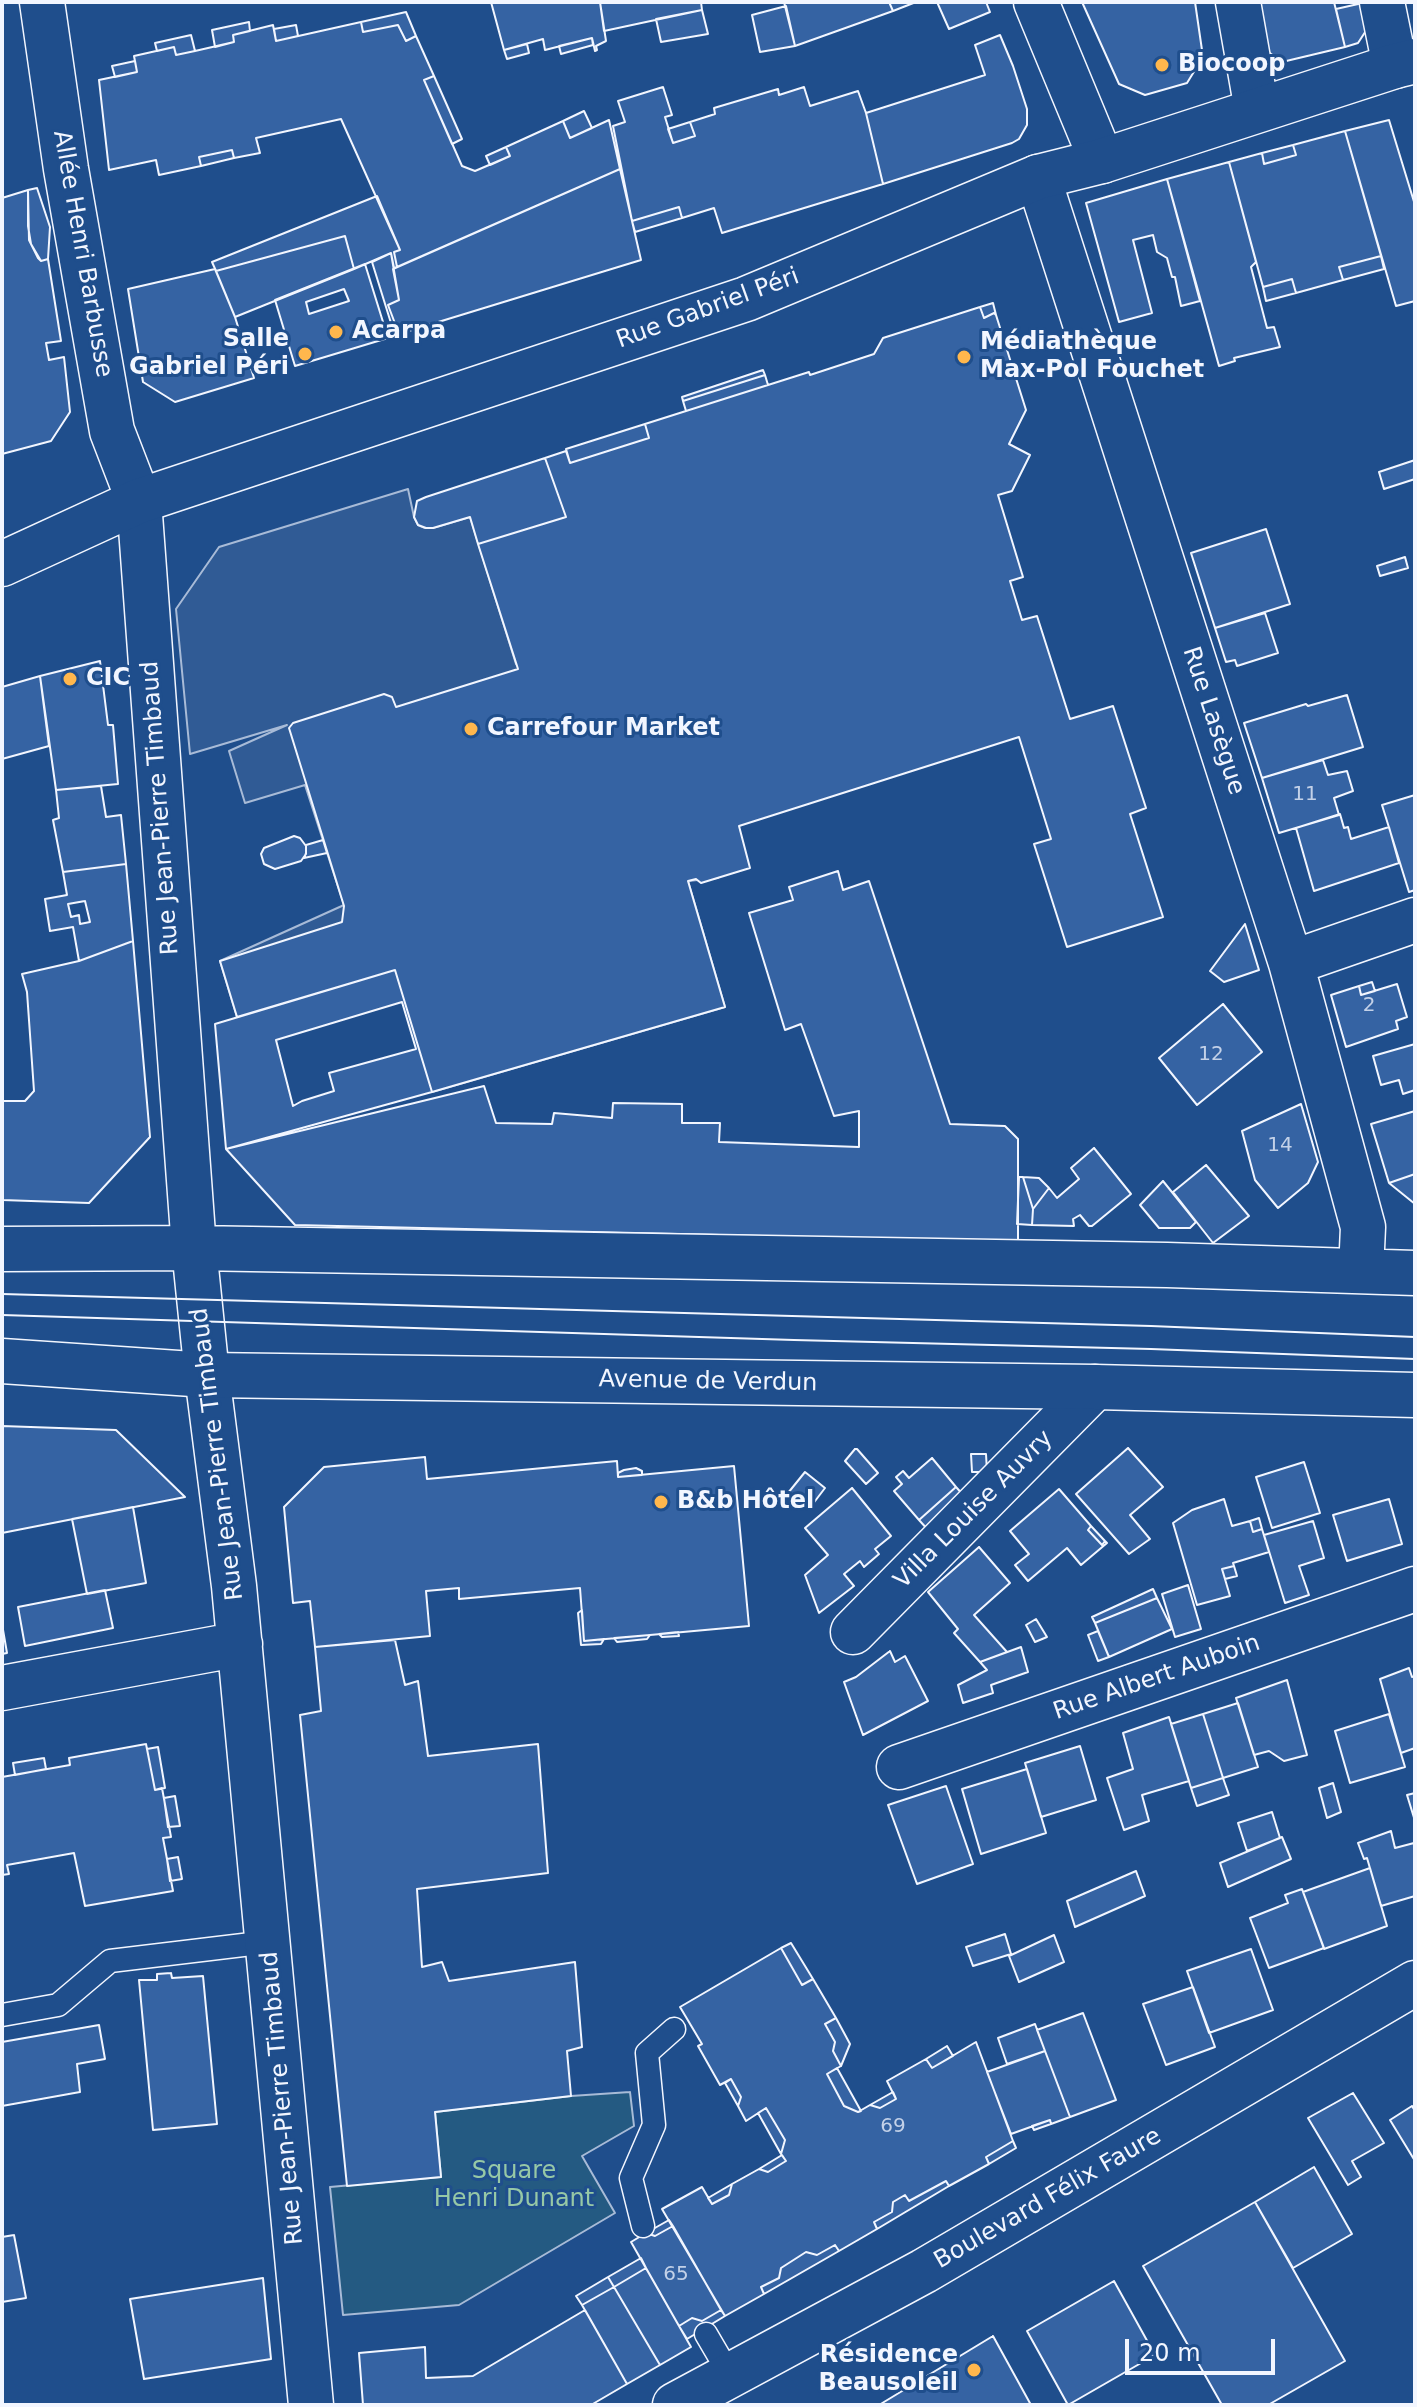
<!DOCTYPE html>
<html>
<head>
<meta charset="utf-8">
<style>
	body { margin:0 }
	#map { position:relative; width:1417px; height:2407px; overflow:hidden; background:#1f4e8c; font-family:"DejaVu Sans",sans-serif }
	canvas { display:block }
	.frame { position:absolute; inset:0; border:4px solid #f2f6ff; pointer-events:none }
	.scale { position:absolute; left:1125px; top:2339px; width:150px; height:36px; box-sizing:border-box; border:4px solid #f2f6ff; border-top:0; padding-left:10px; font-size:24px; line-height:28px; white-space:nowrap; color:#f2f6ff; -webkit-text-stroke:6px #1f4e8c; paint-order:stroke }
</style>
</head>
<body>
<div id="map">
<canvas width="1417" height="2407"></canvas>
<div class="frame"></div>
<div class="scale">20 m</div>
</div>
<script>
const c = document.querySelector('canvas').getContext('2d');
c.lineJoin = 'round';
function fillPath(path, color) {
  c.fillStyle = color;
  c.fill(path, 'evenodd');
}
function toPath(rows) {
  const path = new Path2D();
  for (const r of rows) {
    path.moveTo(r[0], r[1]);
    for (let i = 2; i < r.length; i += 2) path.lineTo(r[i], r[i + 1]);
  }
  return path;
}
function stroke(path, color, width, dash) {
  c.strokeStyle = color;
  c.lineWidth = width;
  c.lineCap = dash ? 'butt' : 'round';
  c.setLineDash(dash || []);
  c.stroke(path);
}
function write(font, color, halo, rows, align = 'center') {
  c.font = font + ' "DejaVu Sans",sans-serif';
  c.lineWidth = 6;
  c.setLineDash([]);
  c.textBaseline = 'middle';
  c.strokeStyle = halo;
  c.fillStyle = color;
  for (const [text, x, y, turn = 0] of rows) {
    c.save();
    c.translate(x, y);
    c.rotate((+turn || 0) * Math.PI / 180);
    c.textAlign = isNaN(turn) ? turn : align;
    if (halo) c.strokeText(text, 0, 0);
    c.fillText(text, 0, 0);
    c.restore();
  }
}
const green = toPath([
	[630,2092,634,2126,582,2156,615,2213,459,2305,343,2315,330,2187,441,2177,435,2112,571,2096,630,2092]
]);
fillPath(green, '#245a82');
stroke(green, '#a8bbd7', 2);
const parking = toPath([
	[408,489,414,517,418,525,425,528,433,528,470,517,516,664,558,649,702,844,718,878,688,881,725,1007,432,1092,394,971,237,1017,220,961,344,905,305,785,245,803,229,751,287,725,190,754,176,609,219,547,408,489]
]);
fillPath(parking, '#305b95');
stroke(parking, '#a8bbd7', 2);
const building = toPath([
	[491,2,600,2,606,41,596,46,597,50,595,51,592,38,545,50,543,39,504,50,491,2],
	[600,2,701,2,702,10,604,31,600,2],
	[784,2,889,2,893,11,795,46,784,2],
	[889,2,916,2,893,11,889,2],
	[937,2,986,2,990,12,949,29,937,2],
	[1082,2,1195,2,1203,57,1187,83,1145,95,1119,84,1082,2],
	[1260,2,1334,2,1345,47,1282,62,1263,48,1260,2],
	[1367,2,1371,23,1358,43,1345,47,1336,9,1367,2],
	[786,6,795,46,760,52,752,15,786,6],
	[702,10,708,34,661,42,656,19,702,10],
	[406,12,416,36,406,41,398,25,363,32,361,22,406,12],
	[249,22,250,31,233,35,234,42,215,47,212,30,249,22],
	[361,22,363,32,398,25,406,41,416,36,434,76,424,80,462,166,475,171,510,156,506,147,563,121,570,138,609,120,620,169,397,267,394,252,400,250,341,119,256,138,260,153,234,158,232,150,199,157,201,166,159,175,156,160,109,170,99,80,137,72,134,56,174,47,176,55,195,51,234,42,233,35,273,25,276,41,361,22],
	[296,25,298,36,276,41,274,29,296,25],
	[191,35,195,51,176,55,174,47,157,51,155,43,191,35],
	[1000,35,1013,66,1027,109,1027,125,1019,139,1012,143,883,184,866,113,985,75,975,45,1000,35],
	[592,38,593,45,561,54,559,46,592,38],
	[527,44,529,53,507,59,504,50,527,44],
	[135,61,137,72,115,77,112,66,135,61],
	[434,76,462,139,452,144,424,80,434,76],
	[663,87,672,115,665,117,673,143,695,136,690,122,715,114,714,108,778,89,779,95,804,87,810,106,858,91,866,113,883,184,722,233,714,208,682,218,679,207,632,221,613,126,625,122,618,101,663,87],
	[584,111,592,128,570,138,563,121,584,111],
	[1389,120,1415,205,1415,301,1396,306,1345,131,1389,120],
	[690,122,695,136,673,143,668,129,690,122],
	[1345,131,1381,256,1339,267,1343,280,1296,293,1292,279,1263,287,1229,162,1262,153,1264,164,1296,155,1293,145,1345,131],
	[1293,145,1296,155,1264,164,1262,153,1293,145],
	[506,147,510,156,490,165,486,156,506,147],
	[232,150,234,158,201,166,199,157,232,150],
	[1229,162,1256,262,1251,267,1267,328,1274,327,1280,347,1234,358,1235,361,1219,366,1167,179,1229,162],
	[620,169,641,260,399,334,388,305,399,300,393,269,620,169],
	[1167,179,1200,301,1181,306,1175,277,1172,277,1167,258,1157,252,1153,235,1133,240,1152,313,1119,322,1086,203,1167,179],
	[37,188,50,227,48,259,41,261,31,244,28,226,28,190,37,188],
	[28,190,29,240,38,258,41,261,48,259,61,341,46,343,49,360,64,357,70,412,51,441,2,454,2,198,28,190],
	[377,196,400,250,394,252,397,267,394,268,391,253,354,269,345,236,216,271,212,262,377,196],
	[679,207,682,218,635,232,632,221,679,207],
	[345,236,354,269,235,317,216,271,345,236],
	[391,253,399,300,388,305,399,334,395,336,372,262,391,253],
	[1381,256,1384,269,1343,280,1339,267,1381,256],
	[365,264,388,338,295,366,275,300,365,264],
	[344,289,349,301,309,314,306,302,344,289],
	[215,269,235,317,254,378,175,402,143,382,128,289,215,269],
	[1292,279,1296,293,1266,301,1263,287,1292,279],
	[993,303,996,315,994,313,984,318,980,307,993,303],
	[980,307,984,318,994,313,996,315,1026,410,1009,444,1030,455,1012,491,998,495,1023,577,1010,581,1022,620,1037,616,1070,719,1113,706,1146,808,1130,814,1163,917,1067,947,1034,844,1051,839,1019,737,739,826,750,868,701,883,696,879,688,881,725,1007,432,1092,395,970,237,1017,220,961,342,922,344,906,289,728,293,723,384,694,392,697,396,707,518,669,478,544,566,517,545,458,566,451,570,463,649,438,645,424,809,372,810,375,874,354,883,338,980,307],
	[763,370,765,375,683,401,682,397,763,370],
	[765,375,768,385,686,411,683,401,765,375],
	[645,424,649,438,570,463,566,449,645,424],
	[545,458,566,517,478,544,470,517,433,528,426,528,418,525,414,517,417,501,426,497,545,458],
	[1415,460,1415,479,1384,489,1379,472,1415,460],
	[1266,529,1290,604,1215,628,1191,553,1266,529],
	[1405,557,1408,568,1380,576,1377,566,1405,557],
	[1265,613,1278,653,1237,666,1235,660,1226,662,1215,628,1265,613],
	[100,661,108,725,113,725,118,784,56,790,40,676,100,661],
	[40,676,49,746,2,759,2,687,40,676],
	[1347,695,1363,747,1262,778,1244,723,1306,704,1308,706,1347,695],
	[1323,760,1328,775,1347,771,1353,791,1334,798,1339,815,1279,833,1262,778,1323,760],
	[101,786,106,817,121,815,126,864,63,872,53,820,59,818,56,790,101,786],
	[1415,795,1415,890,1409,892,1382,805,1415,795],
	[1340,814,1344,828,1348,827,1351,839,1389,827,1399,863,1314,891,1296,828,1340,814],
	[294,836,300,838,306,846,306,854,301,861,275,869,264,864,261,854,264,848,294,836],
	[323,840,327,853,304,858,306,853,306,845,323,840],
	[126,864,133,941,79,961,73,927,50,931,45,899,67,895,63,872,126,864],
	[85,901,90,922,80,924,79,915,71,917,68,904,85,901],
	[838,871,843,890,869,881,950,1124,1005,1126,1018,1139,1018,1242,295,1225,226,1149,484,1086,496,1123,552,1124,554,1113,612,1118,613,1103,682,1104,682,1123,720,1123,719,1142,859,1147,859,1111,834,1116,801,1024,785,1030,749,913,793,900,789,887,838,871],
	[1245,924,1259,970,1224,982,1210,971,1245,924],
	[133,941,150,1137,89,1203,2,1200,2,1101,25,1101,34,1091,27,992,22,974,79,961,133,941],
	[395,970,432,1092,226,1149,215,1024,395,970],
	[402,1002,416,1049,329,1073,334,1091,302,1101,293,1106,276,1040,402,1002],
	[1372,982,1375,991,1361,995,1359,986,1372,982],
	[1397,984,1407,1017,1396,1021,1398,1029,1346,1047,1331,995,1359,986,1361,995,1397,984],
	[1223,1004,1262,1052,1197,1105,1159,1058,1223,1004],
	[1415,1044,1415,1090,1403,1094,1399,1080,1381,1085,1373,1056,1415,1044],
	[1301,1104,1318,1162,1308,1183,1278,1208,1255,1180,1242,1131,1301,1104],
	[1415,1111,1415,1174,1389,1183,1371,1124,1415,1111],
	[1094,1148,1131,1194,1092,1226,1089,1226,1080,1215,1073,1219,1074,1226,1032,1225,1033,1209,1049,1188,1057,1198,1079,1179,1071,1168,1094,1148],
	[1206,1165,1249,1216,1213,1243,1173,1192,1206,1165],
	[1415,1174,1415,1204,1389,1183,1415,1174],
	[1019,1177,1023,1177,1033,1209,1032,1225,1017,1224,1019,1177],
	[1023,1177,1039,1178,1049,1188,1033,1209,1023,1177],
	[1163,1181,1196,1222,1190,1228,1159,1228,1140,1205,1163,1181],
	[2,1426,116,1430,185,1497,2,1533,2,1426],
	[1128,1448,1163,1487,1130,1515,1150,1539,1129,1554,1076,1494,1128,1448],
	[855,1449,857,1449,878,1473,866,1484,845,1461,855,1449],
	[971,1454,986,1454,987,1472,972,1472,971,1454],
	[425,1457,427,1479,617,1461,618,1477,734,1466,749,1626,584,1641,580,1588,459,1599,459,1588,426,1591,430,1636,315,1647,310,1601,293,1603,284,1507,324,1467,425,1457],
	[932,1458,956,1487,919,1520,894,1491,902,1484,896,1477,903,1471,909,1478,932,1458],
	[1304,1462,1320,1513,1272,1528,1256,1477,1304,1462],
	[636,1468,642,1471,642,1475,618,1477,618,1473,624,1470,636,1468],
	[805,1472,825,1488,809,1509,788,1493,805,1472],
	[956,1487,966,1498,929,1531,919,1520,956,1487],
	[852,1488,891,1536,875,1549,879,1554,864,1567,860,1561,844,1574,854,1586,819,1613,805,1575,828,1555,805,1528,852,1488],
	[1059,1489,1091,1526,1088,1530,1102,1545,1105,1541,1107,1543,1081,1565,1067,1548,1028,1581,1015,1565,1029,1554,1010,1531,1059,1489],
	[1224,1499,1232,1526,1250,1521,1253,1532,1262,1529,1269,1552,1233,1563,1234,1566,1222,1569,1230,1596,1197,1605,1173,1523,1192,1510,1224,1499],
	[1389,1499,1402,1544,1347,1561,1333,1515,1389,1499],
	[133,1507,146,1583,87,1594,72,1519,133,1507],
	[1259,1518,1262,1529,1253,1532,1250,1521,1259,1518],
	[1313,1521,1324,1558,1299,1566,1309,1595,1285,1603,1264,1535,1313,1521],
	[1091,1526,1105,1541,1102,1545,1088,1530,1091,1526],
	[979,1547,1010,1583,974,1615,1007,1652,980,1662,954,1633,958,1629,928,1592,979,1547],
	[1234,1566,1237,1576,1225,1579,1222,1569,1234,1566],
	[1188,1585,1201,1629,1175,1637,1162,1594,1188,1585],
	[1153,1589,1157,1598,1095,1623,1092,1617,1153,1589],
	[105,1590,113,1628,25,1646,18,1607,105,1590],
	[1157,1598,1172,1629,1109,1657,1095,1623,1157,1598],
	[582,1610,584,1641,604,1639,601,1644,581,1645,578,1613,582,1610],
	[1036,1619,1047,1637,1035,1642,1026,1625,1036,1619],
	[2,1624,7,1653,2,1654,2,1624],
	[1098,1631,1109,1657,1098,1661,1088,1635,1098,1631],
	[678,1632,679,1636,662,1637,659,1634,678,1632],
	[650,1635,647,1639,617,1642,614,1638,650,1635],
	[395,1640,405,1685,418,1681,428,1756,538,1744,548,1873,417,1889,422,1967,442,1962,449,1981,575,1962,582,2047,567,2051,571,2096,435,2112,441,2177,347,2186,300,1715,321,1711,315,1647,395,1640],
	[1021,1647,1028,1672,991,1685,993,1693,963,1703,958,1685,987,1670,980,1662,1021,1647],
	[890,1651,895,1662,905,1656,928,1701,863,1735,844,1682,856,1677,890,1651],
	[1409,1668,1412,1677,1415,1676,1415,1748,1401,1753,1380,1679,1409,1668],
	[1287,1680,1307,1755,1284,1761,1269,1751,1254,1755,1236,1698,1287,1680],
	[1238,1703,1258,1767,1223,1778,1203,1714,1238,1703],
	[1203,1714,1223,1778,1191,1788,1171,1724,1203,1714],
	[1389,1714,1405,1767,1350,1783,1335,1731,1389,1714],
	[1169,1717,1189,1781,1142,1795,1149,1821,1124,1830,1107,1778,1133,1769,1123,1733,1169,1717],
	[146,1744,155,1790,162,1788,171,1837,163,1838,173,1891,85,1906,74,1853,7,1865,9,1874,2,1875,2,1777,70,1765,69,1758,146,1744],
	[1080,1746,1096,1800,1041,1817,1025,1763,1080,1746],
	[158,1747,165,1788,155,1790,147,1749,158,1747],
	[44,1758,46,1769,15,1775,13,1763,44,1758],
	[1027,1769,1046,1833,981,1854,962,1789,1027,1769],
	[1223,1778,1229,1795,1197,1806,1191,1788,1223,1778],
	[1333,1783,1341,1812,1327,1818,1319,1788,1333,1783],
	[946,1786,973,1864,917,1884,888,1805,946,1786],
	[1415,1793,1415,1821,1407,1795,1415,1793],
	[175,1796,180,1826,168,1827,164,1798,175,1796],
	[1272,1812,1280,1838,1247,1851,1238,1823,1272,1812],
	[1391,1831,1395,1848,1414,1843,1415,1896,1381,1906,1367,1858,1364,1859,1358,1843,1391,1831],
	[1282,1837,1291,1859,1228,1887,1220,1863,1282,1837],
	[178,1857,182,1879,170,1881,167,1859,178,1857],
	[1370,1868,1387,1926,1324,1949,1303,1892,1370,1868],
	[1136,1871,1145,1896,1075,1927,1067,1901,1136,1871],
	[1302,1889,1324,1948,1269,1968,1250,1918,1288,1903,1285,1895,1302,1889],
	[1005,1934,1011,1954,973,1966,966,1947,1005,1934],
	[1054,1935,1064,1962,1019,1982,1009,1956,1054,1935],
	[791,1943,813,1979,802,1985,781,1948,791,1943],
	[781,1948,802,1985,813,1979,836,2018,825,2024,835,2042,833,2051,841,2066,827,2074,844,2106,858,2112,870,2105,880,2108,896,2099,887,2081,926,2059,932,2068,976,2042,1013,2141,986,2157,989,2164,949,2186,946,2181,909,2201,905,2195,893,2202,892,2212,874,2222,877,2229,839,2251,835,2245,817,2255,806,2252,781,2268,779,2278,761,2287,764,2294,725,2316,662,2209,702,2187,712,2204,729,2195,732,2184,759,2169,768,2172,786,2161,781,2154,785,2140,766,2108,746,2121,738,2106,741,2097,731,2079,720,2085,698,2046,702,2044,680,2007,781,1948],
	[1251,1949,1273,2010,1209,2033,1187,1971,1251,1949],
	[171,1973,172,1978,203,1976,217,2124,153,2130,139,1980,157,1980,157,1974,171,1973],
	[1193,1987,1215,2047,1166,2065,1143,2004,1193,1987],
	[1083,2013,1116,2100,1070,2117,1037,2030,1083,2013],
	[836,2018,850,2044,841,2066,833,2051,835,2042,825,2024,836,2018],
	[1035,2024,1045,2051,1007,2064,998,2038,1035,2024],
	[99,2025,105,2059,77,2064,80,2092,2,2106,2,2042,99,2025],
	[947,2046,953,2056,932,2068,926,2059,947,2046],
	[1045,2051,1070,2117,1051,2124,1050,2120,1011,2134,987,2072,1045,2051],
	[837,2068,861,2111,858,2112,844,2106,827,2074,837,2068],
	[731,2079,741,2097,738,2106,725,2083,731,2079],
	[893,2092,896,2099,880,2108,870,2105,893,2092],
	[1353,2093,1384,2143,1352,2161,1361,2177,1348,2185,1308,2118,1353,2093],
	[1412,2106,1415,2111,1415,2161,1390,2120,1412,2106],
	[766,2108,785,2140,781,2154,758,2113,766,2108],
	[1050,2120,1051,2124,1034,2130,1032,2126,1050,2120],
	[1013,2141,1016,2148,989,2164,986,2157,1013,2141],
	[782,2155,786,2161,768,2172,759,2169,782,2155],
	[1314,2167,1352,2234,1293,2268,1255,2202,1314,2167],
	[946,2181,949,2186,877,2229,874,2222,892,2212,893,2202,905,2195,909,2201,946,2181],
	[732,2184,729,2195,712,2204,708,2198,732,2184],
	[1255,2202,1345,2361,1268,2405,1222,2405,1143,2266,1255,2202],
	[669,2220,673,2226,655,2236,646,2233,669,2220],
	[673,2226,721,2310,702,2321,692,2318,679,2326,631,2242,646,2233,655,2236,673,2226],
	[14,2235,26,2298,2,2302,2,2237,14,2235],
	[835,2245,839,2251,764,2294,761,2287,779,2278,781,2268,806,2252,817,2255,835,2245],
	[641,2258,646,2268,614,2287,608,2277,641,2258],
	[646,2268,691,2347,660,2365,614,2287,646,2268],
	[608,2277,614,2287,582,2305,576,2296,608,2277],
	[263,2278,271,2359,144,2379,130,2299,263,2278],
	[1114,2281,1155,2355,1068,2405,1027,2331,1114,2281],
	[614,2287,660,2365,627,2384,582,2305,614,2287],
	[585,2310,627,2384,591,2405,363,2405,359,2353,425,2347,426,2378,473,2376,585,2310],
	[721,2310,725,2316,687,2339,679,2326,692,2318,702,2321,721,2310],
	[993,2336,1031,2405,879,2405,993,2336]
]);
fillPath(building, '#3563a3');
stroke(building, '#f2f6ff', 2);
const service = toPath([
	[2,2015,58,2005,110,1961,268,1942],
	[643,2226,631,2178,654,2125,647,2053,674,2029],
	[706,2334,730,2375]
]);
const minor = toPath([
	[42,2,66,169,112,431,139,501,194,1248,207,1375,234,1586,311,2405],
	[1036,2,1102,161],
	[1238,2,1257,110],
	[1382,2,1395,66],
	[1038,177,1291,963,1363,1227,1361,1271],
	[1291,963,1415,920],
	[2,1249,194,1248,1167,1265,1415,1273],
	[853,1632,1095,1387],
	[2,1688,240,1644],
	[899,1767,1415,1589],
	[675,2405,924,2271,1415,1983]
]);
const tertiary = toPath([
	[2,564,139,501,746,299,1038,177,1102,161,1395,66,1415,61]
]);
const primary = toPath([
	[2,1361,207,1375,1095,1387,1415,1395]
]);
stroke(service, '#f2f6ff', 25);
stroke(minor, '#f2f6ff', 47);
stroke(tertiary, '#f2f6ff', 47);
stroke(primary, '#f2f6ff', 47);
stroke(service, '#1f4e8c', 22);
stroke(minor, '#1f4e8c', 44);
stroke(tertiary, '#1f4e8c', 44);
stroke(primary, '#1f4e8c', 44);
stroke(toPath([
	[2,1294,1151,1326,1415,1337],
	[2,1315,794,1340,1151,1349,1415,1359]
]), '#f2f6ff', 2);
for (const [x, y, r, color] of [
	[1162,65,8,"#ffb74d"],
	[336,332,8,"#ffb74d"],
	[305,354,8,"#ffb74d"],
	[964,357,8,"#ffb74d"],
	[70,679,8,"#ffb74d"],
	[471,729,8,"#ffb74d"],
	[661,1502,8,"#ffb74d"],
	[974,2370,8,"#ffb74d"]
]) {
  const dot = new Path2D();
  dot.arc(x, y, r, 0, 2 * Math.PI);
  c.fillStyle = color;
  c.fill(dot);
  stroke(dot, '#1f4e8c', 3);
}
write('20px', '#c3d1e8', null, [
	["11",1305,795],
	["2",1369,1006],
	["12",1211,1055],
	["14",1280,1146],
	["69",893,2127],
	["65",676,2275]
]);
write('bold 24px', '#f2f6ff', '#1f4e8c', [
	["Biocoop",1178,65],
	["Acarpa",352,332],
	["Salle",289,340,"right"],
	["Gabriel Péri",289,368,"right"],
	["Médiathèque",980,343],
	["Max-Pol Fouchet",980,371],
	["CIC",86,679],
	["Carrefour Market",487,729],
	["B&b Hôtel",677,1502],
	["Résidence",958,2356,"right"],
	["Beausoleil",958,2384,"right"]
], 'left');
write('24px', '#f2f6ff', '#1f4e8c', [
	["Allée Henri Barbusse",82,254,80],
	["Rue Gabriel Péri",708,309,-20],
	["Rue Lasègue",1213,721,72],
	["Rue Jean-Pierre Timbaud",161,808,-94],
	["Avenue de Verdun",708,1382,1],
	["Rue Jean-Pierre Timbaud",218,1454,-97],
	["Villa Louise Auvry",974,1510,-45],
	["Rue Albert Auboin",1157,1678,-19],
	["Rue Jean-Pierre Timbaud",283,2098,-95],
	["Boulevard Félix Faure",1048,2199,-30]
]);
write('24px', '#97c8a6', '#1f4e8c', [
	["Square",514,2172],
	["Henri Dunant",514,2200]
]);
</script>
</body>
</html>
